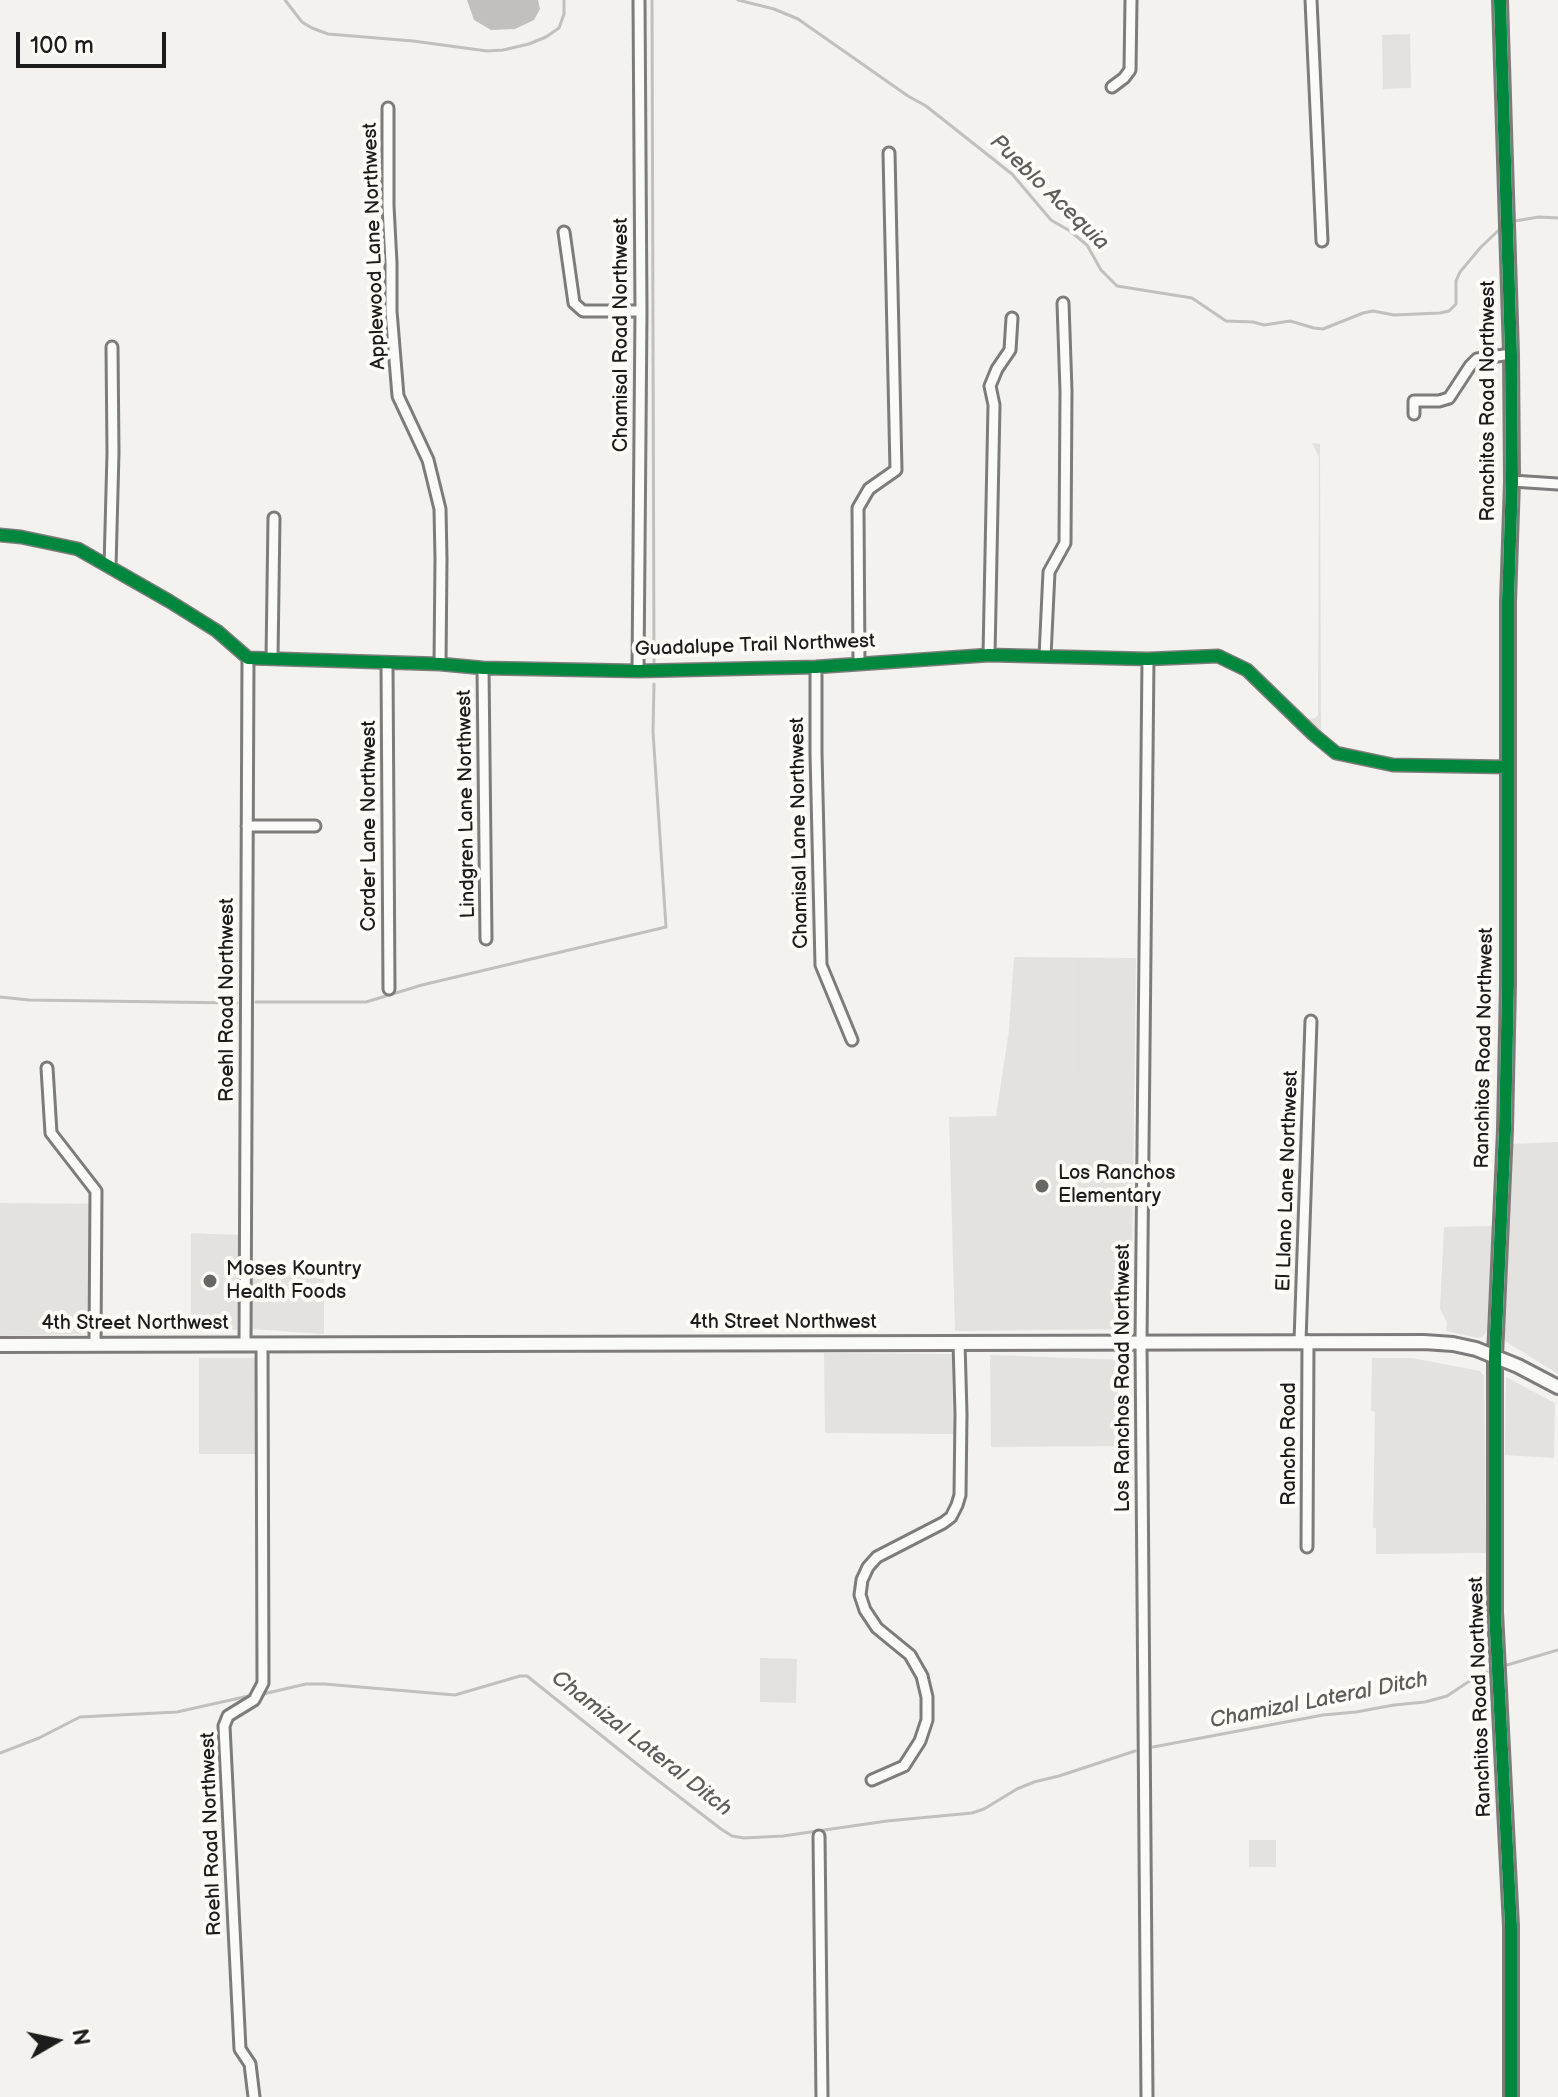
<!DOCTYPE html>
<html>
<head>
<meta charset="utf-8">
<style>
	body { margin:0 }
	#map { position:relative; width:1558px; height:2097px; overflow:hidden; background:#f3f2ef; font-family:"Balsamiq Sans",sans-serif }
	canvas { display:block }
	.north { position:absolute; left:16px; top:2001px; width:80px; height:80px; -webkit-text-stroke:6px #fdfcf7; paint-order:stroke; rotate:81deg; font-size:22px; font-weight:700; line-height:32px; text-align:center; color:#1c1c1c }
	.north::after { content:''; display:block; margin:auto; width:28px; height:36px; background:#1c1c1c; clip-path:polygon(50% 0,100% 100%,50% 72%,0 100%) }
	.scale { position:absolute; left:16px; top:32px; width:150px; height:36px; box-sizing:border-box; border:4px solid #1c1c1c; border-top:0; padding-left:10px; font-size:24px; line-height:28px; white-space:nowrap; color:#1c1c1c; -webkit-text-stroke:6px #fdfcf7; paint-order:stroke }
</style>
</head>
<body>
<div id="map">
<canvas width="1558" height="2097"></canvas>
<div class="north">N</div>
<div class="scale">100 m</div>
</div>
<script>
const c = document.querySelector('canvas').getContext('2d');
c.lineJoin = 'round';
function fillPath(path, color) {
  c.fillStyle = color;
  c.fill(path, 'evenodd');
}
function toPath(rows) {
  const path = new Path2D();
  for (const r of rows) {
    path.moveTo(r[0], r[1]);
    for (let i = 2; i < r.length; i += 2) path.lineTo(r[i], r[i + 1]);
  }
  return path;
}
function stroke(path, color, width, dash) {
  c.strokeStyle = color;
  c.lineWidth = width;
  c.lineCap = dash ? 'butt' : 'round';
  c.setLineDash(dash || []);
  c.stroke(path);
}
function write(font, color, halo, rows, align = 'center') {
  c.font = font + ' "Balsamiq Sans",sans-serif';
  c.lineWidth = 8;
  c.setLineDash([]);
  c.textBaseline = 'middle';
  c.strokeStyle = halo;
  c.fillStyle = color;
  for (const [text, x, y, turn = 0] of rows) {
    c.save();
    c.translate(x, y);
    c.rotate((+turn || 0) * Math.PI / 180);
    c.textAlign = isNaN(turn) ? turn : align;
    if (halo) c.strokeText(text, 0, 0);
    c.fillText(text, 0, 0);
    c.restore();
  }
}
fillPath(toPath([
	[1014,957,1136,958,1131,1329,955,1331,949,1117,996,1116,1009,1030],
	[1558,1142,1558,1374,1505,1341,1502,1335,1511,1144],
	[0,1203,102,1204,102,1333,0,1336],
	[1493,1226,1487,1331,1482,1337,1478,1338,1446,1331,1447,1322,1440,1309,1444,1227],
	[191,1233,240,1235,237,1330,191,1331],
	[254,1265,324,1266,324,1334,253,1329,251,1323],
	[824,1353,952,1354,953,1434,825,1433],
	[990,1355,1127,1360,1129,1446,991,1447],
	[199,1358,257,1358,257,1454,199,1454],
	[1372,1358,1412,1358,1480,1371,1484,1376,1486,1553,1376,1554,1376,1528,1373,1528,1375,1412,1371,1411],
	[1506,1377,1555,1403,1554,1458,1505,1455],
	[1249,1840,1276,1840,1276,1867,1249,1867]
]), '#e3e2de');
fillPath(toPath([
	[1410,34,1411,88,1383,89,1382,35],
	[1312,443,1320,444,1321,736,1306,722,1308,719,1315,718,1318,715,1319,457],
	[1075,959,1113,959,1111,1073,1074,1073],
	[760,1658,797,1659,796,1703,760,1702]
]), '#e2e1dd');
fillPath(toPath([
	[467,0,538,0,540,9,534,20,515,29,491,30,474,20]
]), '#c1c0bc');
stroke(toPath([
	[285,0,302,22,312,28,328,34,413,41,487,51,503,50,529,44,546,37,559,28,564,14,564,0],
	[652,0,654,662],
	[738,0,774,9,798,19,908,96,926,106,1012,174,1051,220,1070,231,1087,245,1101,270,1117,286,1192,298,1226,321,1253,322,1264,325,1290,321,1314,328,1323,329,1363,313,1373,311,1394,315,1440,313,1449,311,1456,304,1456,281,1460,272,1481,247,1500,229],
	[1515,221,1539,217,1558,218],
	[0,997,29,1000,237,1003],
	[256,1002,366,1002,422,985,666,927,653,732,654,684],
	[1507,1665,1558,1650],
	[263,1694,306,1684,324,1684,455,1695,520,1676,527,1676,647,1772,721,1829,732,1836,744,1838,783,1836,887,1821,972,1813,984,1809,1017,1789,1034,1782,1059,1776,1135,1751],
	[1153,1747,1323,1715,1356,1712,1394,1705,1425,1702,1447,1696,1468,1682,1487,1672],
	[0,1753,39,1738,80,1717,177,1712,253,1695]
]), '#c1c0bc', 3);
const street = toPath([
	[1311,0,1322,241],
	[1112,87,1124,78,1130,70,1131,0],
	[388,108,388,206,391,263,391,311,398,396,428,460,440,509,441,559,440,664],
	[564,232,574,303,583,311,641,311],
	[1414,414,1414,401,1439,401,1449,398,1470,366,1477,359,1511,354],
	[1512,481,1558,484],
	[0,535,21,537,78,549,169,601,217,631,248,658,440,664,483,668,638,671,816,667,989,655,1148,659,1218,656,1247,670,1313,734,1336,753,1393,765,1507,767],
	[110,567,113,453,112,347],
	[989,655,994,405,990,386,997,369,1010,350,1012,318],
	[1045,656,1049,572,1065,543,1066,391,1063,303],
	[272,658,274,518],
	[387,664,389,989],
	[859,664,858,508,869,489,896,470,889,153],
	[816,667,816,753,821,965,852,1040],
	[483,668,486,939],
	[638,671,641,311,639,0],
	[247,826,315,826],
	[47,1068,51,1133,96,1191,95,1344],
	[1300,1341,1311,1021],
	[245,1343,248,658],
	[1307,1547,1308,1341],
	[872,1780,904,1766,920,1741,927,1720,927,1697,922,1676,910,1655,877,1628,865,1610,860,1595,862,1580,868,1567,877,1557,943,1523,951,1517,957,1505,960,1495,961,1414,959,1342],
	[819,1836,822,2097],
	[254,2097,250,2064,240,2049,224,1726,228,1716,254,1700,263,1683,262,1344],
	[1147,2097,1141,1342,1148,659]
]);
const secondary = toPath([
	[1500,0,1511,354,1512,481,1508,602,1508,984,1505,1130,1495,1356,1495,1612,1511,1926,1511,2097],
	[0,1345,1424,1342,1453,1344,1476,1349,1518,1366,1558,1387]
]);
stroke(street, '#7d7c7b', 15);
stroke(secondary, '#7d7c7b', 18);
stroke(street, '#fafaf8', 9);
stroke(secondary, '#fafaf8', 12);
stroke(toPath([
	[1500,0,1511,354,1512,481,1508,602,1508,984,1505,1130,1495,1356,1495,1612,1511,1926,1511,2097],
	[0,535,21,537,78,549,169,601,217,631,248,658,440,664,483,668,638,671,816,667,989,655,1148,659,1218,656,1247,670,1313,734,1336,753,1393,765,1507,767]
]), '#00873e', 12);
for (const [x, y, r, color] of [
	[1042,1186,8,"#676766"],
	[210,1281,8,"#676766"]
]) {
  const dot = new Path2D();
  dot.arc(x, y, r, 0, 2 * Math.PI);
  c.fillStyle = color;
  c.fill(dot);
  stroke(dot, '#fdfcf7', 3);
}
write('20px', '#1c1c1c', '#fdfcf7', [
	["Applewood Lane Northwest",375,246,-92],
	["Chamisal Road Northwest",622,335,-90],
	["Ranchitos Road Northwest",1489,401,-90],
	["Guadalupe Trail Northwest",755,646,-2],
	["Lindgren Lane Northwest",467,804,-91],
	["Corder Lane Northwest",370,826,-90],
	["Chamisal Lane Northwest",800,833,-91],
	["Roehl Road Northwest",228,1000,-90],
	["Ranchitos Road Northwest",1485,1048,-89],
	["El Llano Lane Northwest",1288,1181,-88],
	["4th Street Northwest",783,1323],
	["4th Street Northwest",135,1324],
	["Los Ranchos Road Northwest",1124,1378,-90],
	["Rancho Road",1290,1444,-90],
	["Ranchitos Road Northwest",1481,1697,-92],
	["Roehl Road Northwest",212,1834,-92]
]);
write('20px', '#1c1c1c', '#fdfcf7', [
	["Los Ranchos",1058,1174],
	["Elementary",1058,1197],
	["Moses Kountry",226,1270],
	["Health Foods",226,1293]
], 'left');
write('italic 22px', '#5c5c5a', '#fdfcf7', [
	["Pueblo Acequia",1049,193,44],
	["Chamizal Lateral Ditch",1319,1701,-11],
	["Chamizal Lateral Ditch",641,1744,38]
]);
</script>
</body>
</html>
